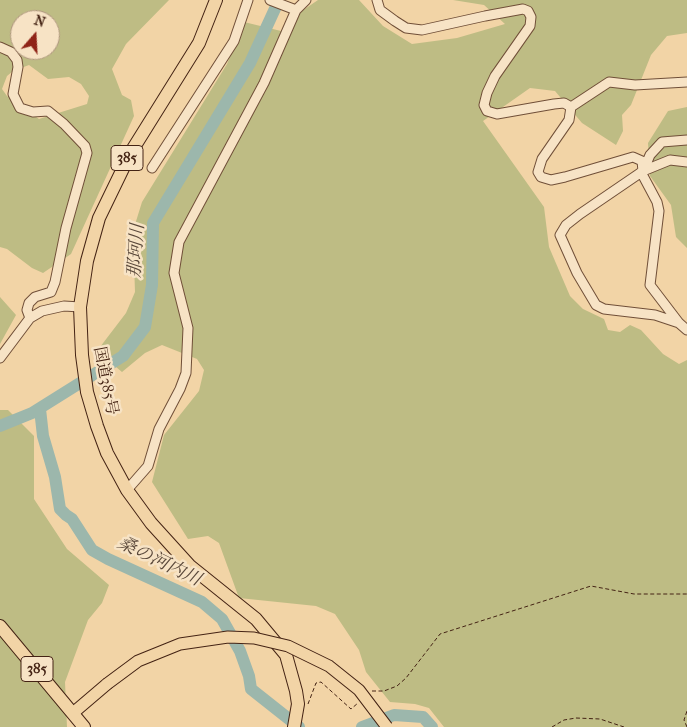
<!DOCTYPE html>
<html>
<head>
<meta charset="utf-8">
<style>
	body { margin:0 }
	#map { position:relative; width:687px; height:727px; overflow:hidden; background:#f2d4a6; font-family:"IM FELL French Canon",serif }
	canvas { display:block }
	.north { position:absolute; left:10px; top:10px; width:50px; height:50px; box-sizing:border-box; background:#f7e3c5; border:1px solid #af967e; border-radius:50%; rotate:19deg; font-size:14px; font-weight:700; line-height:20px; text-align:center; color:#442314 }
	.north::after { content:''; display:block; margin:auto; width:18px; height:22px; background:#8f2418; clip-path:polygon(50% 0,100% 100%,50% 72%,0 100%) }
</style>
</head>
<body>
<div id="map">
<canvas width="687" height="727"></canvas>
<div class="north">N</div>
</div>
<script>
const c = document.querySelector('canvas').getContext('2d');
c.lineJoin = 'round';
function fillPath(path, color) {
  c.fillStyle = color;
  c.fill(path, 'evenodd');
}
function toPath(rows) {
  const path = new Path2D();
  for (const r of rows) {
    path.moveTo(r[0], r[1]);
    for (let i = 2; i < r.length; i += 2) path.lineTo(r[i], r[i + 1]);
  }
  return path;
}
function stroke(path, color, width, dash) {
  c.strokeStyle = color;
  c.lineWidth = width;
  c.lineCap = dash ? 'butt' : 'round';
  c.setLineDash(dash || []);
  c.stroke(path);
}
function write(font, color, halo, rows, align = 'center') {
  c.font = font + ' "IM FELL French Canon","Noto Serif JP",serif';
  c.lineWidth = 5;
  c.setLineDash([]);
  c.textBaseline = 'middle';
  c.strokeStyle = halo;
  c.fillStyle = color;
  for (const [text, x, y, turn = 0] of rows) {
    c.save();
    c.translate(x, y);
    c.rotate((+turn || 0) * Math.PI / 180);
    c.textAlign = isNaN(turn) ? turn : align;
    if (halo) c.strokeText(text, 0, 0);
    c.fillText(text, 0, 0);
    c.restore();
  }
}
fillPath(toPath([
	[0,0,169,0,126,44,112,69,122,95,131,100,134,116,71,254,43,273,32,268,7,249,0,247],
	[20,20,50,20,50,50,20,50],
	[29,65,48,79,69,77,81,84,89,96,87,104,39,119,7,96,2,89,7,76,13,71],
	[318,0,359,0,383,26,412,44,457,38,505,24,484,5,453,0,687,0,687,33,667,36,651,55,631,105,622,115,623,131,616,145,582,123,555,91,530,88,483,121,544,207,549,247,570,296,583,309,604,319,608,330,620,332,630,325,641,330,663,354,679,364,687,360,687,727,444,727,429,708,415,704,390,702,366,672,359,650,335,614,316,606,239,598,219,543,208,536,188,539,152,482,164,435,199,391,204,370,197,359,162,345,145,353,122,372,97,351,126,313,135,292,133,231,142,202,227,64,244,22,281,31,299,13],
	[687,107,687,248,676,237,671,205,650,176,648,143,668,111],
	[0,297,16,315,0,344],
	[0,410,8,410,34,436,34,499,67,549,109,585,102,603,88,620,65,682,67,727,0,727]
]), '#bebc84');
stroke(toPath([
	[40,409,43,436,55,477,60,509,66,515,72,519,92,550,108,559,202,602,222,619,240,651,249,676,251,689,299,727],
	[0,426,32,413,123,356,145,327,152,285,153,223,250,63,279,0],
	[362,727,394,715,423,717,432,727]
]), '#9cb7ac', 12);
const minor = toPath([
	[270,0,296,10],
	[377,0,380,10,395,21,406,28,422,30,485,16,523,9,528,11,531,17,530,26,495,76,487,93,484,105,487,111,497,114,554,104,564,103,571,107],
	[0,47,11,52,17,60,18,67,13,94,20,108,33,112,48,111,64,124,85,146,87,153,66,228,55,282,51,292,35,297,29,303,27,310,30,318],
	[571,107,569,120,542,159,538,172,541,177,551,180,565,177,633,157,642,161,643,171],
	[571,107,609,82,635,85,687,82],
	[152,168,234,41,248,0],
	[644,169,650,155,662,142,687,140],
	[641,172,657,202,659,211,650,285,679,323,687,330],
	[679,323,655,315,604,309,596,305,577,273,560,235,566,225,580,214,643,171,670,160,687,162],
	[0,358,30,318,42,311,64,306,80,307],
	[127,490,148,466,159,429,180,389,186,373,188,328,174,273,179,242,264,83,296,10,306,0]
]);
const major = toPath([
	[73,713,107,684]
]);
const highway = toPath([
	[216,0,199,43,131,152,99,218,87,261,80,307,82,355,87,392,97,426,107,453,127,490,151,523,190,566,256,619,286,655,296,691,298,704,294,727],
	[0,626,84,727]
]);
stroke(minor, '#704f38', 11);
stroke(major, '#442314', 13);
stroke(highway, '#442314', 14);
stroke(toPath([
	[372,691,384,691,397,686,406,678,440,634,591,586,634,594,687,594],
	[308,704,316,683,321,682,351,709,358,703],
	[552,727,564,720,576,718,600,719,624,727],
	[687,727,684,720,687,711]
]), '#442314', 1, [4, 2.5]);
stroke(minor, '#f7e3c5', 9);
stroke(major, '#f2d4a6', 11);
stroke(highway, '#f2d4a6', 12);
const majorBridge = toPath([
	[107,684,138,661,180,644,228,637,254,638,288,646,329,666,359,690,387,727]
]);
stroke(majorBridge, '#442314', 13, []);
stroke(majorBridge, '#f2d4a6', 11);
for (const [x, y, w] of [
	[127,158,32],
	[37,669,32]
]) {
  const box = new Path2D();
  box.roundRect(x - w / 2, y - 12.5, w, 25, 4);
  c.fillStyle = '#f7e3c5';
  c.fill(box);
  stroke(box, '#442314', 1);
}
write('bold 15px', '#442314', null, [
	["385",127,158],
	["385",37,669]
]);
write('16px', '#442314', '#f7e3c5', [
	["国道385号",105,381,79]
]);
write('italic 18px', '#5a483a', '#f7e3c5', [
	["那珂川",137,251,-86],
	["桑の河内川",159,562,26]
]);
</script>
</body>
</html>
